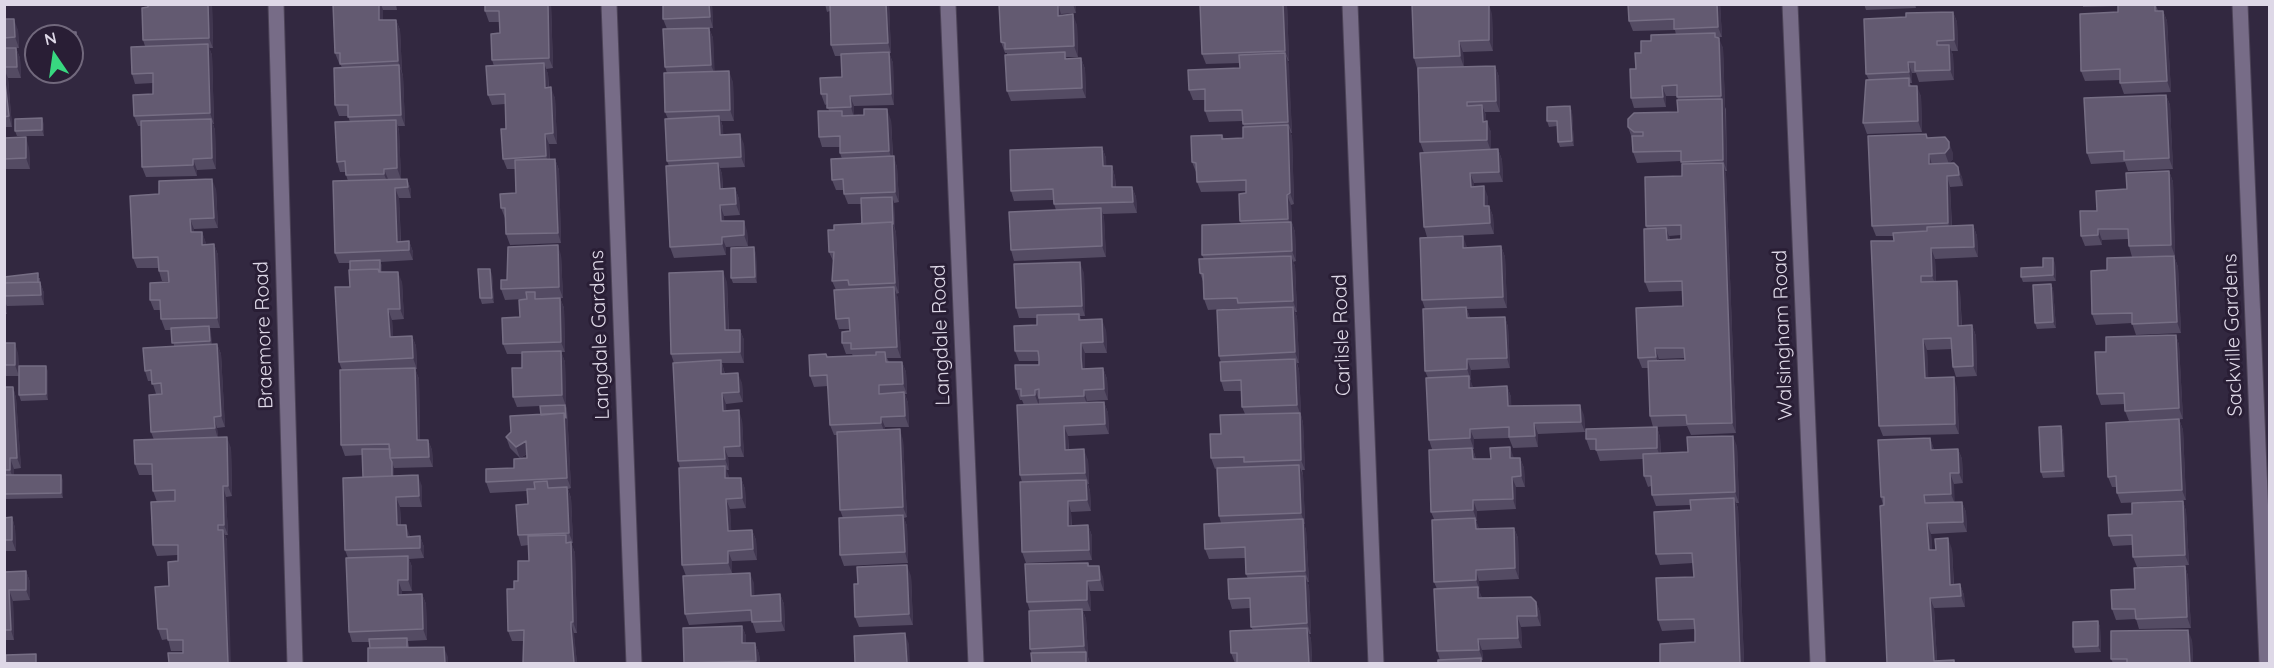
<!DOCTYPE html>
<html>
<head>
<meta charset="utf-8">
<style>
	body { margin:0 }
	#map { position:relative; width:2274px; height:668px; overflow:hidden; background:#322840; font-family:Quicksand,sans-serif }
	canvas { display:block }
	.frame { position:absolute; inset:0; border:6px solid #ded8e7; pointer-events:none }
	.north { position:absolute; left:24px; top:24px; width:60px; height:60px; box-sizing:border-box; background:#291e35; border:2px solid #71687c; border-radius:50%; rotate:347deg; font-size:16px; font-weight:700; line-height:24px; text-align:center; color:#ded8e7 }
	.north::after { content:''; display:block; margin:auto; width:21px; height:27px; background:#38d880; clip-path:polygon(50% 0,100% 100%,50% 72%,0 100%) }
</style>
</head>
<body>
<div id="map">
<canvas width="2274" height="668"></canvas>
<div class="frame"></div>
<div class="north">N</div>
</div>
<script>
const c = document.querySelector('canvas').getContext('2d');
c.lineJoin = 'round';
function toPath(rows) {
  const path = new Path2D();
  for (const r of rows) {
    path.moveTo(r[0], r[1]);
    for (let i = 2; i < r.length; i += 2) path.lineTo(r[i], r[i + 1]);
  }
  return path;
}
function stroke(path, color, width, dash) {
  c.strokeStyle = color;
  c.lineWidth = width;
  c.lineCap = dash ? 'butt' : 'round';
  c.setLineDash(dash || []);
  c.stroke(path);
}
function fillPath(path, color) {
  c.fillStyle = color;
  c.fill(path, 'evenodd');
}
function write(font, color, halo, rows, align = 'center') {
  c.font = font + ' Quicksand,sans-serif';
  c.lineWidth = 6;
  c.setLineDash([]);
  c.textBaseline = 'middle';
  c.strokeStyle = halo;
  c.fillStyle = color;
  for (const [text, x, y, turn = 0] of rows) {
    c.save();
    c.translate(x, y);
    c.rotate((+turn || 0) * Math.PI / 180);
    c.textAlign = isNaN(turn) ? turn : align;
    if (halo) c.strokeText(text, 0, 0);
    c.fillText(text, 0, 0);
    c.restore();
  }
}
const minor = toPath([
	[276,4,295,664],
	[609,4,634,664],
	[948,4,976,664],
	[1350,4,1376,664],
	[1790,4,1818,664],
	[2240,4,2267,664]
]);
stroke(minor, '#4d4458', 17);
stroke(minor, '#776c87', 15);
fillPath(toPath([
	[148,4,212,4,213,48,209,48,212,55,214,124,213,124,215,130,216,169,197,170,197,176,146,177,142,167,141,126,138,126,134,116,153,94,153,83,135,84,132,74,145,46,143,40],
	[333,4,396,4,397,10,383,10,383,20,396,20,400,30,402,72,403,76,405,126,398,126,399,131,401,179,388,180,407,179,411,190,411,198,399,198,401,241,409,241,413,252,413,260,380,262,382,266,382,272,402,282,404,319,392,320,393,337,412,336,416,346,417,369,415,369,419,379,420,440,428,440,432,450,433,467,394,468,394,476,422,486,422,507,400,507,401,525,410,536,420,536,424,547,424,558,409,559,412,567,412,591,402,591,402,595,422,594,426,604,427,640,408,641,409,647,448,657,370,648,369,642,352,642,349,632,348,558,345,550,363,477,363,455,345,456,341,445,342,370,339,362,350,287,350,263,339,263,335,253,348,181,345,172,340,172,337,162,350,122,348,116,339,116,335,105,342,68,340,63,339,63,335,53],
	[551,4,553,68,546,69,548,74,549,87,555,98,557,144,549,144,550,159,555,159,559,170,561,243,510,245,506,234,505,218,501,208,516,193,515,169,507,169,503,159,506,129,505,104,492,105,488,95,494,66,492,60,500,33,500,22,489,22,485,11],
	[663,4,712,4,713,28,709,28,713,38,714,72,733,82,734,121,721,121,723,127,723,135,744,144,745,167,720,168,722,174,723,189,735,188,739,199,740,215,724,216,724,221,747,231,748,246,726,247,726,255,674,258,670,247,669,166,667,161,668,119,665,112,667,73,665,67,667,29,663,19],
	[825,4,889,4,891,53,889,53,893,63,894,105,854,106,854,115,891,120,893,156,897,167,899,202,894,203,895,229,896,233,899,293,896,294,898,298,901,358,887,358,889,362,902,362,906,372,907,394,905,394,908,403,909,427,885,427,885,430,903,440,907,517,904,518,907,526,908,563,844,566,840,555,843,518,840,510,837,435,834,435,830,425,828,386,814,387,810,376,827,357,853,356,852,354,846,354,842,343,850,331,850,329,839,329,836,319,836,290,832,281,834,263,829,252,862,224,861,204,848,204,844,194,844,190,836,190,832,180,842,159,840,153,840,147,822,147,819,137,829,111,827,104,825,105,821,94,842,77,841,56,835,56,831,45,830,11,827,12],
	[999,4,1076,4,1076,13,1061,14,1062,16,1077,25,1078,57,1066,57,1067,59,1081,58,1085,69,1086,98,1011,101,1007,91,1007,53,1005,53,1001,42],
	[1287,4,1289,61,1288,61,1292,133,1290,133,1292,136,1294,204,1291,205,1292,223,1295,232,1296,261,1293,262,1295,266,1297,312,1295,312,1297,317,1299,363,1297,363,1299,370,1301,415,1303,423,1305,470,1302,470,1303,475,1305,524,1304,524,1306,530,1309,582,1307,582,1309,586,1311,634,1309,634,1311,639,1312,663,1235,663,1231,653,1253,630,1251,627,1250,608,1232,609,1229,599,1248,579,1246,574,1245,558,1209,559,1205,549,1221,523,1219,516,1217,468,1215,469,1211,458,1221,434,1245,414,1242,407,1242,391,1224,391,1221,381,1221,362,1219,356,1240,308,1208,310,1204,299,1204,284,1200,273,1204,259,1202,255,1241,224,1240,221,1246,191,1201,192,1197,182,1197,173,1196,172,1192,162,1222,135,1224,139,1243,138,1244,127,1243,121,1209,122,1205,111,1205,100,1193,100,1189,90,1240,68,1240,63,1206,64,1202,54],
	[1628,4,1720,4,1722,37,1717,37,1723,48,1725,107,1726,109,1727,171,1725,171,1726,174,1736,433,1691,435,1687,426,1653,427,1650,416,1648,368,1642,368,1638,358,1683,306,1682,291,1649,292,1645,282,1647,229,1646,226,1682,176,1682,164,1681,161,1637,163,1633,152,1632,138,1628,127,1678,112,1678,100,1677,96,1666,96,1666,107,1634,108,1631,98,1636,69,1641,53,1676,35,1675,30,1633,31,1629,21],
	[1681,235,1681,239,1670,239,1669,236],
	[1685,358,1685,360,1659,361,1659,359],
	[1864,4,1915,4,1916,8,1866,10],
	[1997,4,2025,4,2025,5,1998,6],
	[2083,4,2163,4,2156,5,2158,11,2163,11,2167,21,2171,92,2124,94,2120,83,2120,80,2085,81,2081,71,2118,12,2118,6,2083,7],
	[1953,12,1957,22,1958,51,1951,51,1953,55,1954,80,1919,82,1916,73,1912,73,1912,83,1910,83,1911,86,1921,96,1922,132,1867,134,1863,123,1869,80,1866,74,1906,17],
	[1492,14,1493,51,1463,52,1464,67,1495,66,1499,77,1500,112,1485,112,1486,116,1486,122,1491,132,1491,150,1498,149,1502,160,1503,182,1474,183,1474,187,1488,197,1488,206,1489,206,1493,216,1494,234,1427,237,1424,227,1424,153,1420,142,1417,68,1414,58],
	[4,19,18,30,19,48,4,48],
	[76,32,78,37,78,67,72,67,72,36],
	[4,48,16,48,20,58,21,78,8,78,12,127,4,127],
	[2166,95,2170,105,2173,169,2128,171,2125,162,2091,164,2087,153],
	[1570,106,1572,112,1574,146,1560,147,1558,142,1557,126,1549,127,1547,121],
	[44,124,44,136,17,136,15,131],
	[4,138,29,148,30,169,4,169],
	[1928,138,1953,153,1953,159,1949,163,1962,177,1963,186,1950,187,1952,226,1973,225,1977,236,1978,257,1935,259,1936,282,1960,292,1962,326,1972,325,1976,336,1977,376,1956,377,1953,367,1952,349,1927,350,1928,378,1957,388,1959,434,1883,436,1879,426,1894,241,1893,236,1876,236,1872,226],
	[1102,147,1106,158,1106,166,1112,166,1115,177,1116,187,1132,187,1136,197,1137,213,1103,214,1104,218,1106,257,1014,261,1011,250,1056,210,1054,204,1053,200,1014,201,1011,191],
	[2169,171,2173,182,2175,256,2132,257,2129,246,2128,239,2102,240,2102,245,2085,246,2081,236,2097,211,2127,189],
	[216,189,218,228,194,229,194,232,202,232,206,244,214,244,218,255,220,328,210,328,212,344,217,344,221,354,225,427,217,428,218,438,231,448,232,496,226,497,228,535,225,535,227,540,183,653,183,651,171,651,168,639,162,640,158,629,169,586,178,561,178,555,157,556,153,545,157,502,153,491,152,475,139,475,135,464,154,440,151,432,156,394,152,381,148,381,145,371,174,346,172,330,165,330,161,319,161,310,154,310,150,300,169,281,162,281,158,268,137,268,133,258,159,194],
	[1501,246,1505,257,1507,308,1467,309,1470,318,1505,317,1508,327,1510,368,1471,370,1471,380,1470,380,1473,388,1507,386,1511,397,1511,406,1584,415,1585,432,1538,434,1538,447,1513,448,1509,438,1474,439,1474,449,1473,449,1476,459,1520,458,1524,468,1525,487,1516,487,1516,509,1477,511,1477,521,1476,521,1479,529,1514,528,1518,538,1519,579,1479,581,1479,591,1482,598,1536,602,1540,612,1541,626,1521,627,1522,648,1482,650,1483,660,1440,660,1437,651,1437,589,1434,582,1434,519,1431,512,1432,449,1429,440,1428,378,1425,371,1425,309,1422,300,1467,248],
	[756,253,757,283,733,283,731,278],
	[561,255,563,298,538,299,560,298,564,308,565,352,561,352,565,362,566,406,567,410,571,488,568,489,571,498,573,543,571,543,575,553,577,633,574,633,574,637,577,663,523,663,524,641,512,641,508,631,514,589,529,561,529,545,521,546,518,535,528,504,527,491,490,493,486,482,514,468,527,458,527,454,520,458,510,448,506,437,541,415,540,406,517,407,513,397,522,368,522,354,507,354,503,344,520,317,524,299,505,300,501,289,507,280],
	[2174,256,2178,267,2181,333,2136,335,2132,323,2096,325,2092,314,2107,270],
	[2055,263,2056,281,2023,282,2021,277,2043,267],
	[1084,273,1085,316,1080,316,1081,320,1106,330,1107,353,1085,353,1085,369,1103,368,1107,379,1108,400,1087,401,1088,403,1104,402,1108,413,1109,434,1068,436,1069,450,1088,460,1089,484,1088,484,1090,491,1091,511,1071,512,1072,526,1088,525,1092,536,1092,560,1026,563,1022,552,1022,482,1020,475,1024,405,1022,400,1020,400,1016,389,1039,365,1039,361,1019,361,1015,351,1037,325,1037,318,1019,318,1016,308],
	[492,274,494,303,482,304,480,298],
	[4,277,40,278,40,282,44,293,44,305,7,306,7,314,4,314],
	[727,282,729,330,740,330,744,340,744,363,722,363,725,374,742,383,743,402,726,404,726,410,742,420,744,457,728,457,729,470,726,470,729,478,741,478,745,489,746,508,730,509,731,531,752,530,756,540,757,560,732,561,732,573,686,576,682,565,680,468,678,461,674,363,671,354],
	[2051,284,2053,289,2056,328,2037,329,2035,323],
	[2176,335,2179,345,2183,419,2129,421,2125,411,2125,404,2101,405,2097,394,2106,352],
	[4,343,18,353,19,376,4,376],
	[48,371,48,400,21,401,19,395],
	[4,387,13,387,16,398,21,468,14,469,14,475,63,480,63,498,4,499],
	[2179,419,2183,430,2186,500,2121,503,2117,493,2116,487,2112,487,2108,477],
	[2061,426,2063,431,2065,477,2043,478,2041,472],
	[1657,427,1660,437,1661,453,1688,452,1737,446,1739,503,1736,503,1738,508,1744,663,1660,663,1695,642,1695,629,1662,631,1658,620,1694,577,1693,563,1660,565,1656,554,1691,510,1690,505,1656,506,1652,495,1651,486,1648,487,1644,476,1643,459,1600,461,1596,450,1590,450,1586,439],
	[1930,438,1934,450,1958,449,1962,459,1963,483,1954,484,1954,502,1962,502,1966,512,1967,532,1931,534,1932,550,1952,549,1954,585,1960,584,1964,595,1965,607,1934,608,1937,661,1954,660,1955,663,1887,663,1883,505,1881,497],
	[2183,501,2186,511,2189,565,2137,567,2133,557,2132,545,2113,546,2109,536,2132,514],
	[12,517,15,528,16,551,4,551,4,518],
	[1088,563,1089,566,1103,577,1104,591,1090,591,1091,611,1083,611,1086,619,1088,657,1090,663,1032,653,1030,649,1030,611,1027,602],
	[2185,566,2188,576,2191,628,2139,629,2136,619,2116,620,2112,609,2135,589],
	[26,571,30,582,30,600,13,601,14,640,4,640,4,572],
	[911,576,913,625,859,627,855,617,858,584],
	[754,583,754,595,780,594,784,604,785,631,756,633,752,621,689,625,685,614],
	[2098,621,2100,627,2101,652,2075,653,2073,647],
	[742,626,746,636,746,643,755,643,759,654,760,663,684,663],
	[2192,640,2193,663,2113,663,2111,659]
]), '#544b63');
fillPath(toPath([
	[208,4,212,4,213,48,209,38],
	[379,4,381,4,383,10,383,31,379,20],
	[548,4,551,4,553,68,549,58],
	[709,4,712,4,713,28,710,17],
	[886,4,889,4,891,53,888,43],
	[1058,4,1061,14,1062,27,1058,16],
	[1073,4,1076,4,1076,13],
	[1283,4,1287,4,1289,61,1285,51],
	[1489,4,1492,14,1493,51,1489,40],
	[1717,4,1720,4,1722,37,1718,27],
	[2163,11,2167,21,2171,92,2167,81],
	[1953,12,1957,22,1958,51,1954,40],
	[1073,14,1077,25,1078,57,1074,46],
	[14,19,18,30,19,48,15,37],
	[396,20,400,30,402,72,398,61],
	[709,28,713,38,715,75,711,65],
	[76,32,78,37,78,67,76,62],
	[1719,38,1723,48,1727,171,1723,160],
	[1459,41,1463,52,1464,67,1460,56],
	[208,44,212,55,214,124,210,113],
	[1949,45,1953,55,1954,80,1950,70],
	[16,48,20,58,21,78,17,67],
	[889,52,893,63,894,105,891,94],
	[1285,53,1289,64,1292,133,1288,122],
	[1081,58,1085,69,1086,98,1082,88],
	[1908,62,1912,73,1912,83,1909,72],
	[544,63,548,74,549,98,545,88],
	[399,65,403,76,405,126,401,115],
	[1495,66,1499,77,1500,112,1496,101],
	[4,69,8,78,12,127,9,116],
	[729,71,733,82,734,121,730,110],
	[1662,86,1666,96,1666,107,1663,97],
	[1917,86,1921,96,1922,132,1918,121],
	[551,87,555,98,557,144,553,133],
	[2166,95,2170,105,2173,169,2169,158],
	[850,96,854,106,854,118,851,107],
	[1482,105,1486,116,1486,132,1483,122],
	[1570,106,1572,112,1574,146,1572,141],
	[887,109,891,120,893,162,889,151],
	[719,116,723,127,724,146,720,135],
	[42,118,44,124,44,136,42,130],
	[211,119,215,130,216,169,212,158],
	[396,120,399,131,401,179,397,168],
	[1487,121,1491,132,1491,151,1487,140],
	[1288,125,1292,136,1294,204,1290,193],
	[545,134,549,144,550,167,546,156],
	[740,134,744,144,745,167,741,157],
	[26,137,29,148,30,169,26,158],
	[1949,142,1953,153,1953,159,1949,164,1945,153],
	[1102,147,1106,158,1107,177,1103,166],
	[1498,149,1502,160,1503,182,1499,172],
	[1929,154,1932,165,1929,164],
	[894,156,897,167,899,202,895,192],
	[193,159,197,170,197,176,193,165],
	[555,159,559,170,561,243,558,233],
	[718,163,722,174,723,200,720,189],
	[1723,163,1726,174,1736,433,1732,423],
	[1112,166,1115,177,1116,197,1112,187],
	[1958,167,1962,177,1963,186,1959,175],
	[384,169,388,179,388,184,384,174],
	[2169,171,2173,182,2175,256,2171,245],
	[1470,173,1474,183,1475,197,1471,187],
	[1947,176,1950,187,1952,234,1948,223],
	[212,179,216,189,218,228,214,218],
	[407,179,411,190,411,198,408,187],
	[1484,186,1488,197,1488,216,1484,206],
	[1132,187,1136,197,1137,213,1133,202],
	[395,188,399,198,401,252,397,242],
	[735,188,739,199,740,215,736,204],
	[1287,195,1291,205,1292,223,1295,232,1296,261,1292,251,1292,228,1288,219],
	[892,197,894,202,895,229,893,224],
	[720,205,724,216,725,232,721,221],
	[1489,206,1493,216,1494,234,1490,223],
	[1101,208,1104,218,1106,257,1102,246],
	[190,219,194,229,194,243,191,232],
	[744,221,747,231,748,246,744,235],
	[892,222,896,233,899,293,895,283],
	[1973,225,1977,236,1978,257,1974,247],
	[1666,228,1670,239,1671,250,1667,240],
	[2098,229,2102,240,2102,245,2098,235],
	[202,232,206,243,206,255,202,245],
	[1463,236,1467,247,1467,258,1463,248],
	[722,237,726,247,726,255,722,244],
	[409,241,413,252,413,260,409,250],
	[214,244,218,255,220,328,217,318],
	[558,245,561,255,563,298,559,287],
	[1501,246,1505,257,1507,308,1503,297],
	[754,247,756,253,757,283,755,277],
	[1931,248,1935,259,1936,286,1932,276],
	[1291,256,1295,266,1297,312,1293,301],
	[2174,256,2178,267,2181,333,2177,322],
	[2053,258,2055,263,2056,281,2053,275],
	[380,260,382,266,382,283,379,272],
	[1080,262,1084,273,1085,316,1082,306],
	[490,269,492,274,494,303,492,298],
	[723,271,727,282,729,341,725,330],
	[398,272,402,282,404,319,400,309],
	[1957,281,1960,292,1962,336,1958,326],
	[40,282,44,293,44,305,41,295],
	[2051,284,2053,289,2056,328,2053,322],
	[894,287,898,298,901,358,897,347],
	[560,298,564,308,565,352,561,342],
	[4,300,7,306,7,314,4,307],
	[1293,307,1297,317,1299,363,1295,352],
	[1466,307,1470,318,1467,318],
	[388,309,392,320,394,348,390,337],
	[1505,317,1508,327,1510,368,1507,358],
	[1102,319,1106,330,1107,353,1103,342],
	[1972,325,1976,336,1977,376,1973,366],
	[209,326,211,331,212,346,210,341],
	[740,330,744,340,744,363,740,352],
	[2176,335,2179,345,2183,419,2179,408],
	[412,336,416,346,417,369,413,358],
	[1923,339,1927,350,1929,389,1925,378],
	[15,343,18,353,19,376,15,365],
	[1081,343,1085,353,1085,380,1082,369],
	[217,344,221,354,225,427,221,416],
	[1655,348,1659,359,1660,367,1656,357],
	[561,351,565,362,566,406,562,395],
	[1295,359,1299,370,1301,415,1303,423,1305,470,1301,460,1300,413,1297,405],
	[1467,359,1471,370,1471,380,1467,369],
	[721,360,724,371,725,384,721,374],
	[902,362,906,372,907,394,903,384],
	[46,366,48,371,48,400,46,394],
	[415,368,419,379,420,451,417,440],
	[1103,368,1107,379,1108,400,1104,389],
	[738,373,742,383,743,402,739,392],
	[1469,376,1473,387,1473,398,1469,388],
	[1954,377,1957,388,1959,434,1955,424],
	[1507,386,1511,397,1512,417,1508,406],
	[13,387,16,398,21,468,17,458],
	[1035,390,1039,400,1039,406,1035,395],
	[1084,390,1087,401,1088,407,1084,396],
	[904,392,908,403,909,427,905,416],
	[722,393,726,404,727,421,723,411],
	[1104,402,1108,413,1109,434,1105,424],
	[565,405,567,410,571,488,567,478,564,413],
	[1580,405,1584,415,1585,432,1581,422],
	[739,410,742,420,744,457,740,446],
	[214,417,217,428,218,439,215,428],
	[881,417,885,427,885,433,881,423],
	[2179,419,2183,430,2186,500,2182,490],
	[1534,423,1538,434,1538,447,1535,436],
	[1064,426,1068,436,1069,460,1065,450],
	[2061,426,2063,431,2065,477,2063,471],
	[1657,427,1660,437,1661,459,1657,448],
	[900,429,903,440,907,517,903,507],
	[1470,429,1474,439,1474,449,1470,438],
	[1733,436,1737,446,1739,503,1735,492],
	[227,437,231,448,232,496,228,486],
	[1930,438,1934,449,1934,461,1931,450],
	[428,440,432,450,433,467,429,457],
	[526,441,530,452,520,458,516,447],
	[724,447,728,457,729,470,725,459],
	[1510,447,1514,458,1510,458],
	[1472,448,1476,458,1477,470,1473,459],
	[1084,449,1088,460,1089,484,1085,473],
	[1958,449,1962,459,1963,483,1959,473],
	[10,458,14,469,14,481,10,470],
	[1520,458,1524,468,1525,487,1521,476],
	[392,462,394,468,394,483,392,477],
	[1299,465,1303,475,1305,524,1301,513],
	[725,466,729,476,729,489,725,478],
	[1950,473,1954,484,1955,504,1951,494],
	[61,475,63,480,63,498,61,493],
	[418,475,422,486,422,507,419,496],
	[1512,477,1516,487,1516,509,1513,499],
	[741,478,745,489,746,508,742,498],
	[1086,480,1090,491,1091,511,1087,500],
	[223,486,226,497,228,535,224,525],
	[567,487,571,498,573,543,569,533],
	[396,497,400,507,401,536,397,525],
	[1734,498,1738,508,1744,663,1740,663],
	[726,499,730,509,732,541,728,531],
	[1473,500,1477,511,1477,521,1473,510],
	[1068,501,1071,512,1072,536,1068,526],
	[2183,501,2186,511,2189,565,2185,555],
	[1962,502,1966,512,1967,532,1963,522],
	[903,515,907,526,908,563,905,552],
	[12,517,15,528,16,551,12,540],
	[1475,518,1479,528,1479,540,1476,529],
	[1303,519,1306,530,1309,582,1305,571],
	[1927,523,1931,534,1933,560,1929,550],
	[406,525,410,536,410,547,407,537],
	[1088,525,1092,536,1092,560,1089,550],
	[1514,528,1518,538,1519,579,1515,568],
	[223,530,227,540,231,663,228,663],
	[752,530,756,540,757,560,753,549],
	[420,536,424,547,424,558,420,548],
	[1948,538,1952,549,1954,595,1950,585],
	[571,542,575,553,577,633,573,622],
	[728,551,732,561,732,573,728,563],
	[408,556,412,567,412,591,408,580],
	[907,565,911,576,913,625,909,614],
	[1099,566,1103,577,1104,591,1100,580],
	[2185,566,2188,576,2191,628,2187,617],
	[1476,570,1479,581,1480,591,1476,580],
	[26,571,30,582,30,600,26,590],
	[750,573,754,583,755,606,751,596],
	[1305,576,1309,586,1311,634,1307,623],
	[398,580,402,591,402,605,398,595],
	[1087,581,1090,591,1091,611,1087,600],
	[1960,584,1964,595,1965,607,1961,596],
	[1478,587,1482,598,1478,598],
	[9,590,13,601,14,640,11,630],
	[422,594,426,604,427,640,423,629],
	[780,594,784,604,785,631,781,621],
	[1930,598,1934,608,1937,663,1934,661],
	[1536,602,1540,612,1541,626,1537,616],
	[1082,609,1086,619,1088,657,1084,646],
	[1517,616,1521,627,1522,648,1518,638],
	[2098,621,2100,627,2101,652,2098,646],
	[571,622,574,633,577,663,574,663],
	[742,626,746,636,746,654,742,643],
	[1307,628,1311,639,1312,663,1309,663],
	[2188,630,2192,640,2193,663,2190,663],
	[905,633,909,644,910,663,907,663],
	[1478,639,1482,650,1483,660,1479,650],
	[755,643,759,654,760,663,757,663,756,661],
	[444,647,448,657,448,663,445,663],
	[1086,652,1090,663,1086,663]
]), '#40364f');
const building = toPath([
	[148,4,208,4,209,38,143,40,142,8,148,7,148,4],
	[333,4,379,4,379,20,396,20,398,61,340,64,340,53,335,53,333,4],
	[485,4,548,4,549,58,492,60,491,34,500,33,499,11,485,11,485,4],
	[663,4,709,4,710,17,663,19,663,4],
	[830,4,886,4,888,43,831,45,830,4],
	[999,4,1058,4,1058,16,1073,14,1074,46,1005,49,1005,43,1001,42,999,4],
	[1200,4,1283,4,1285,51,1202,54,1200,4],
	[1412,4,1489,4,1489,40,1459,41,1460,56,1414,58,1412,4],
	[1628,4,1717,4,1718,27,1674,29,1674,19,1629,21,1628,4],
	[2118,4,2155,4,2155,11,2163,11,2167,81,2120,83,2120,69,2081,71,2080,14,2118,12,2118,4],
	[1953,12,1954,40,1937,41,1937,45,1949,45,1950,70,1915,71,1915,62,1908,62,1909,72,1866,74,1864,19,1906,17,1906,13,1953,12],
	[4,19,14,19,15,37,4,38,4,19],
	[709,28,711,65,665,67,663,29,709,28],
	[50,32,76,32,76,62,72,62,72,36,50,36,50,32],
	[1715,33,1715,37,1719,38,1721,96,1677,97,1677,85,1662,86,1663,97,1631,98,1630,69,1636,69,1635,53,1641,53,1641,41,1651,41,1651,35,1715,33],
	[208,44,210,113,134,116,133,95,153,94,153,73,132,74,131,47,208,44],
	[4,48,16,48,17,67,4,67,4,48],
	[889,52,891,94,850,96,851,107,827,108,827,94,821,94,820,78,842,77,841,54,889,52],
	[1065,52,1065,59,1081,58,1082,88,1007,91,1005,55,1065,52],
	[1285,53,1288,122,1243,124,1242,110,1205,111,1205,89,1189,90,1188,70,1240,68,1239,55,1285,53],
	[544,63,545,88,551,87,553,133,545,134,546,156,503,159,501,129,506,129,505,94,488,95,486,66,544,63],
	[399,65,401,115,348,117,348,105,335,105,334,68,399,65],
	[1495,66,1496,101,1467,102,1467,106,1482,105,1483,122,1487,121,1487,140,1420,142,1418,68,1495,66],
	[729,71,730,110,665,112,664,73,729,71],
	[4,74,9,116,4,117,4,74],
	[1909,78,1909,86,1917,86,1918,121,1863,123,1866,80,1909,78],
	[2166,95,2169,158,2124,160,2124,151,2087,153,2084,98,2166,95],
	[1722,99,1723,160,1681,162,1681,151,1633,152,1632,136,1643,136,1643,132,1634,132,1628,127,1628,119,1634,113,1678,112,1677,100,1722,99],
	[1570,106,1572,141,1558,142,1557,121,1547,121,1547,107,1570,106],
	[864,109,887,109,889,151,840,153,840,136,819,137,818,111,842,111,842,116,864,115,864,109],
	[719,116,720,135,740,134,741,157,667,161,665,119,719,116],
	[42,118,42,130,15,131,15,119,42,118],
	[211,119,212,158,193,159,193,165,142,167,141,121,211,119],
	[396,120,397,168,384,169,384,174,346,175,345,161,337,162,335,122,396,120],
	[1288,125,1290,193,1287,195,1288,219,1240,221,1239,194,1246,193,1246,180,1197,182,1196,163,1192,162,1191,136,1222,135,1222,139,1243,138,1243,127,1288,125],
	[1926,134,1927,138,1945,137,1949,142,1949,148,1945,153,1929,154,1929,164,1954,163,1958,167,1959,175,1947,176,1948,223,1872,226,1868,136,1926,134],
	[26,137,26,158,4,159,4,138,26,137],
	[1102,147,1103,166,1112,166,1112,187,1132,187,1133,202,1054,204,1053,189,1011,191,1010,150,1102,147],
	[1498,149,1499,172,1470,173,1471,187,1484,186,1484,206,1489,206,1490,223,1424,227,1420,153,1498,149],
	[894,156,895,192,844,194,843,179,832,180,831,159,894,156],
	[555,159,558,233,506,234,505,208,501,208,500,194,516,193,515,160,555,159],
	[718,163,720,189,735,188,736,204,720,205,721,221,744,221,744,235,722,237,722,244,670,247,666,166,718,163],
	[1723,163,1732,423,1687,424,1686,415,1650,416,1648,361,1685,360,1684,348,1655,348,1656,357,1638,358,1636,308,1683,306,1682,281,1645,282,1644,229,1666,228,1667,240,1681,239,1681,225,1646,226,1645,177,1682,176,1682,164,1723,163],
	[2169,171,2171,245,2129,246,2128,229,2098,229,2098,235,2081,236,2080,211,2097,211,2096,191,2127,189,2126,173,2169,171],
	[212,179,214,218,190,219,191,232,202,232,202,245,214,244,217,318,161,319,160,300,150,300,150,283,169,282,168,271,159,271,158,257,133,258,130,196,159,194,159,181,212,179],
	[407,179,408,187,395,188,397,242,409,241,409,250,335,253,333,181,407,179],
	[892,197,893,224,892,222,862,224,861,198,892,197],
	[1101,208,1102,246,1011,250,1009,212,1101,208],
	[892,222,895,283,849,285,848,280,832,281,834,252,829,252,828,230,834,230,834,225,892,222],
	[1291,222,1292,251,1202,255,1202,225,1291,222],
	[1973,225,1974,247,1931,248,1932,276,1921,276,1921,282,1957,281,1958,326,1972,325,1973,366,1953,367,1951,338,1923,339,1925,378,1954,377,1955,424,1879,426,1871,241,1894,241,1893,233,1927,231,1927,227,1973,225],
	[1463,236,1463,248,1501,246,1503,297,1422,300,1420,238,1463,236],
	[558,245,559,287,501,289,501,280,507,280,508,247,558,245],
	[754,247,755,277,731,278,731,248,754,247],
	[1291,256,1293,301,1238,303,1237,298,1204,299,1203,274,1200,273,1199,259,1291,256],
	[2174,256,2177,322,2132,324,2132,313,2092,314,2091,271,2107,270,2107,258,2174,256],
	[2043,258,2053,258,2053,275,2021,277,2021,268,2043,267,2043,258],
	[380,260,380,272,378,269,350,270,350,261,380,260],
	[1080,262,1082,306,1016,308,1014,264,1080,262],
	[378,269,379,272,398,272,400,309,388,309,390,337,412,336,413,358,339,362,335,287,350,287,349,270,378,269],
	[478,269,490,269,492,298,480,298,478,269],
	[723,271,725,330,740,330,740,352,671,354,669,273,723,271],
	[38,273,38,282,4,283,4,277,38,273],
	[40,282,41,295,4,296,4,283,40,282],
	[2051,284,2053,322,2035,323,2033,285,2051,284],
	[894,287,897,347,851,349,851,343,842,343,842,332,850,331,849,318,836,319,834,290,894,287],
	[526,292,535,292,535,299,560,298,561,342,503,344,502,318,520,317,519,300,527,299,526,292],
	[1293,307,1295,352,1219,356,1217,310,1293,307],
	[1466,307,1467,318,1505,317,1507,358,1467,359,1467,369,1425,371,1423,309,1466,307],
	[1079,314,1079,320,1102,319,1103,342,1081,343,1081,357,1082,369,1103,368,1104,389,1084,390,1084,396,1039,398,1039,389,1035,390,1035,395,1021,396,1021,389,1016,389,1015,365,1039,365,1039,358,1038,351,1015,351,1014,326,1037,325,1037,315,1079,314],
	[209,326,210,341,172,343,171,328,209,326],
	[2176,335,2179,408,2125,411,2124,393,2097,394,2095,352,2106,352,2106,337,2176,335],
	[4,343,15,343,15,365,4,365,4,343],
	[217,344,221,416,214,417,215,428,151,432,149,395,162,394,161,383,152,384,151,370,145,371,143,348,217,344],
	[561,351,562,395,513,397,512,368,522,368,522,352,561,351],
	[876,352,885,352,886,362,902,362,903,384,879,385,879,394,904,392,905,416,881,417,881,423,830,425,827,375,810,376,809,355,826,354,827,357,876,355,876,352],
	[1295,359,1297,405,1242,407,1241,380,1221,381,1220,362,1295,359],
	[721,360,721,374,738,373,739,392,722,393,723,411,739,410,740,446,724,447,725,459,678,461,673,363,721,360],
	[19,366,46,366,46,394,19,395,19,366],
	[415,368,417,440,428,440,429,457,390,458,389,444,341,445,340,370,415,368],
	[1469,376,1469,388,1507,386,1508,406,1580,405,1581,422,1534,423,1535,436,1509,437,1509,427,1470,429,1470,438,1429,440,1426,378,1469,376],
	[4,387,13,387,17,458,10,458,10,470,4,470,4,387],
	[1104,402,1105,424,1064,426,1065,450,1084,449,1085,473,1020,475,1017,405,1104,402],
	[565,405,566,418,564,413,541,415,540,406,565,405],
	[564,413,567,478,486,482,486,469,514,468,514,459,527,458,526,441,516,447,506,437,511,432,510,416,564,413],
	[1300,413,1301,460,1244,462,1244,457,1211,458,1210,434,1221,434,1220,415,1300,413],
	[2179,419,2182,490,2117,493,2116,476,2108,477,2106,423,2179,419],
	[2061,426,2063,471,2041,472,2039,427,2061,426],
	[1657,427,1657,448,1596,450,1596,439,1586,439,1586,429,1657,427],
	[900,429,903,507,840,510,837,432,900,429],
	[1733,436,1735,492,1652,495,1651,476,1644,476,1643,454,1688,452,1687,437,1733,436],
	[227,437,228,486,223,486,224,525,218,525,218,530,223,530,228,663,169,663,168,653,183,653,183,640,168,640,167,629,158,629,155,587,169,586,168,562,178,561,178,545,153,545,151,502,175,501,175,490,153,491,152,464,135,464,134,440,227,437],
	[1930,438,1931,450,1958,449,1959,473,1950,473,1951,494,1924,495,1925,503,1962,502,1963,522,1927,523,1929,550,1936,550,1935,539,1948,538,1950,585,1960,584,1961,596,1930,598,1934,661,1954,660,1954,663,1887,663,1880,506,1884,505,1884,497,1881,497,1878,440,1930,438],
	[1510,447,1510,458,1520,458,1521,476,1512,477,1513,499,1473,500,1473,510,1431,512,1429,450,1472,448,1473,459,1491,459,1490,448,1510,447],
	[362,449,390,449,390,458,392,462,392,476,363,477,362,449],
	[1299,465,1301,513,1219,516,1217,468,1299,465],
	[725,466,725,478,741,478,742,498,726,499,728,531,752,530,753,549,728,551,728,563,682,565,679,468,725,466],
	[4,475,61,475,61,493,4,494,4,475],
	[418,475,419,496,396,497,397,525,406,525,407,537,420,536,420,548,345,550,343,478,418,475],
	[1086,480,1087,500,1068,501,1068,526,1088,525,1089,550,1022,552,1020,482,1086,480],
	[547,481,548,488,567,487,569,533,518,535,516,505,528,504,527,489,535,489,534,482,547,481],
	[1734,498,1740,663,1660,663,1660,644,1695,642,1695,631,1694,619,1658,620,1656,578,1694,577,1692,553,1656,554,1654,512,1691,510,1690,500,1734,498],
	[2183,501,2185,555,2133,557,2132,535,2109,536,2108,515,2132,514,2132,503,2183,501],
	[903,515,905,552,840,555,839,518,903,515],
	[12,517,12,540,4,540,4,518,12,517],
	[1475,518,1476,529,1514,528,1515,568,1476,570,1476,580,1434,582,1432,520,1475,518],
	[1303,519,1305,571,1246,574,1245,547,1205,549,1204,524,1303,519],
	[566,535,566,543,571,542,573,622,571,622,571,627,574,663,523,663,524,630,508,631,507,589,514,589,514,581,518,581,518,561,529,561,528,536,566,535],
	[408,556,408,580,398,580,398,595,422,594,423,629,349,632,346,558,408,556],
	[1088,563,1088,566,1099,566,1100,580,1087,581,1087,600,1027,602,1025,564,1088,563],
	[907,565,909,614,855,617,854,584,858,584,857,567,907,565],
	[2185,566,2187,617,2136,619,2135,609,2112,609,2111,590,2135,589,2134,568,2185,566],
	[26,571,26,590,9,590,11,630,4,630,4,572,26,571],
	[750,573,751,596,780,594,781,621,752,622,751,610,685,614,683,576,750,573],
	[1305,576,1307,623,1251,627,1250,598,1229,599,1228,579,1305,576],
	[1478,587,1478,598,1531,597,1536,602,1537,616,1517,616,1518,638,1478,639,1479,650,1437,651,1434,589,1478,587],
	[1082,609,1084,646,1030,649,1029,611,1082,609],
	[2098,621,2098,646,2073,647,2073,622,2098,621],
	[742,626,742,643,755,643,756,661,684,663,683,628,742,626],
	[1307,628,1309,663,1237,663,1237,653,1231,653,1230,631,1307,628],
	[2188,630,2190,663,2127,663,2127,659,2111,659,2111,631,2188,630],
	[905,633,907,663,855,663,854,636,905,633],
	[407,638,407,647,370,648,369,639,407,638],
	[444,647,445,663,368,663,368,648,444,647],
	[1086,652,1086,663,1032,663,1031,653,1086,652],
	[36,654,36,663,6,663,6,655,36,654],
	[1481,658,1481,663,1438,663,1438,660,1481,658]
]);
fillPath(building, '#635a71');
stroke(building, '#766e84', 1.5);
write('20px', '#ded8e7', '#291e35', [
	["Braemore Road",264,335,-92],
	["Langdale Gardens",600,335,-92],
	["Langdale Road",941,335,-92],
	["Carlisle Road",1342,335,-92],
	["Walsingham Road",1783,335,-92],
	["Sackville Gardens",2233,335,-92]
]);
</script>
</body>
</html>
